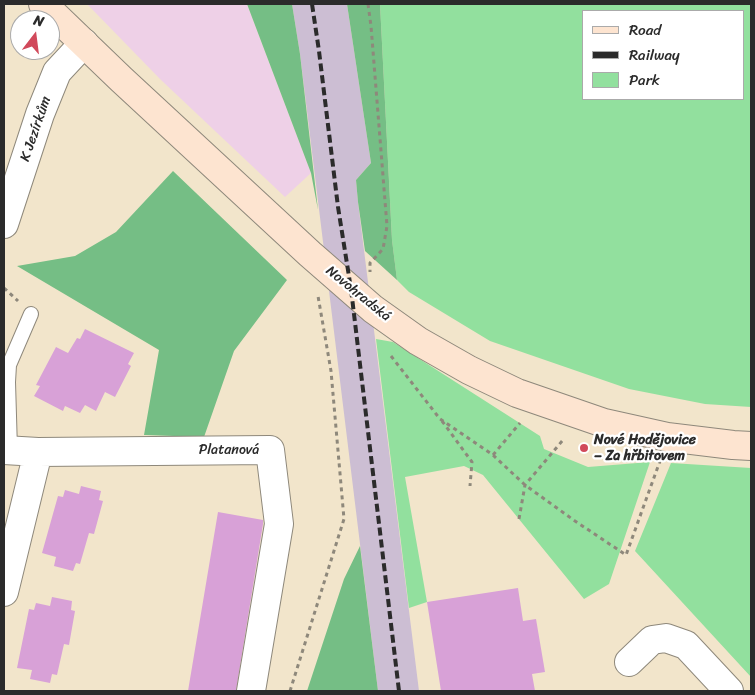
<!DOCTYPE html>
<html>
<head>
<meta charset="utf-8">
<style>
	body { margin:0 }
	#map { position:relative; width:755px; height:695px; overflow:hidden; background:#f2e5cb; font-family:Sriracha,sans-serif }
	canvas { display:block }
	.frame { position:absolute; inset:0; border:5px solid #2b2b2b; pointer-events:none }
	.legend { position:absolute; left:582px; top:10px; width:162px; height:90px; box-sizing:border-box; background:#fff; border:1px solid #aaa; margin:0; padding:6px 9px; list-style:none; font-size:15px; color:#2b2b2b }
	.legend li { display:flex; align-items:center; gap:10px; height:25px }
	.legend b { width:25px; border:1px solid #aaa }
	.north { position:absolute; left:10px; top:10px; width:50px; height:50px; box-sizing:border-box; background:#fff; border:1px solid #aaa; border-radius:50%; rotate:15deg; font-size:14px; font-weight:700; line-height:20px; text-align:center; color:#2b2b2b }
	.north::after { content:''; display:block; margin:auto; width:18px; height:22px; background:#d1495b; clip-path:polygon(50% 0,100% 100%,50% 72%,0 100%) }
</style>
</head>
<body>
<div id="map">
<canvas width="755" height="695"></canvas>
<div class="frame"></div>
<ul class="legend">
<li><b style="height:6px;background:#fde4d0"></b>Road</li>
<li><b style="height:6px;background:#2b2b2b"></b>Railway</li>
<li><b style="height:14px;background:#92e09e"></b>Park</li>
</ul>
<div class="north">N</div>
</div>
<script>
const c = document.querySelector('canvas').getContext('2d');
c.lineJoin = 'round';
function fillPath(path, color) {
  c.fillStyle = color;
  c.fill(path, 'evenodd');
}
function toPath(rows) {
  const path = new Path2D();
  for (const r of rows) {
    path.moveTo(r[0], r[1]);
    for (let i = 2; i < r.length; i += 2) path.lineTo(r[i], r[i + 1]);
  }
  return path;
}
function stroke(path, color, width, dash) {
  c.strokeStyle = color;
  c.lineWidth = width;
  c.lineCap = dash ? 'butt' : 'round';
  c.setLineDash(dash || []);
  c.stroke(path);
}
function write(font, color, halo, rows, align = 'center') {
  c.font = font + ' Sriracha,sans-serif';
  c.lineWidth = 4.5;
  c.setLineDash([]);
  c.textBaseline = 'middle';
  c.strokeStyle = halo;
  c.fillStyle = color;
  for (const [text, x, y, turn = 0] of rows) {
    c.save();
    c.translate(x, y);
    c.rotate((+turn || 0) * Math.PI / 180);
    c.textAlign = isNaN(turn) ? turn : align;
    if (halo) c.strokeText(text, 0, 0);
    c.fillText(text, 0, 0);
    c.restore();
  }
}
fillPath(toPath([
	[87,4,247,4,311,173,285,197,160,79]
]), '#eed0e7');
fillPath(toPath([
	[292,4,347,4,371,163,356,180,358,202,419,691,378,691,300,54]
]), '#ccbed3');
fillPath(toPath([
	[380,4,751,4,751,407,705,404,629,389,490,341,409,292,397,280,392,240],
	[584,11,744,11,744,99,584,99],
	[376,339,393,342,540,436,544,449,588,467,650,462,609,584,584,599,483,475,464,466,405,477,427,602,409,608],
	[671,463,751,468,751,677,635,551]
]), '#92e09e');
fillPath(toPath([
	[247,4,292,4,300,54,318,210,311,173],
	[347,4,380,4,392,240,397,280,365,251,358,202,356,180,371,163],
	[173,171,287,280,234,351,204,437,144,435,159,350,17,266,75,256,116,232],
	[360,546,378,691,307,691,344,579]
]), '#75be85');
fillPath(toPath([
	[85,329,134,353,128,364,131,366,115,397,105,392,96,411,85,405,80,413,65,406,63,411,34,396,40,386,36,385,56,347,68,353,77,338,80,339],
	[81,486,101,491,99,500,103,501,94,534,89,533,80,564,76,563,73,571,54,566,56,557,42,553,58,496,63,497,65,490,79,494],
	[218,512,263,520,263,524,236,691,188,691],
	[518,588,523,621,536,619,545,672,532,674,535,691,441,691,427,602],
	[52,597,72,601,71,610,75,611,69,645,64,644,57,675,52,674,50,683,30,679,32,670,17,668,29,609,34,610,36,603,50,606]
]), '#d8a1d7');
const service = toPath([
	[10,450,8,382,9,365,31,314]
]);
const minor = toPath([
	[4,224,40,114,57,72,84,43],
	[4,450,38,452,270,450,279,524,251,691],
	[4,592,38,452],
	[629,662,652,640,666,638,686,645,729,691]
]);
const secondary = toPath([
	[43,4,121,79,310,254,373,309,418,341,469,370,517,393,604,423,667,437,733,445,751,446]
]);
stroke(service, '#8e887b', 16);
stroke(minor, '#8e887b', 30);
stroke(secondary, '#8e887b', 30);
stroke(toPath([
	[368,4,371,26,387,226,383,249,370,263,370,272],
	[4,288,18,301],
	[391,356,440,419,493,455,525,485,575,521,626,555,660,461],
	[442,421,472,462,470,486],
	[493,455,520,423],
	[519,519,525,485,563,440],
	[290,691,344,519,331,371,318,296]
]), '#8e887b', 3, [4, 4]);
stroke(service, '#fff', 14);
stroke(minor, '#fff', 28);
stroke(secondary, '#fde4d0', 28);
stroke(toPath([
	[312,4,319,51,338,207,351,289,399,691]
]), '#2b2b2b', 4, [8, 4]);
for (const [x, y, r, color] of [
	[584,448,5,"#d1495b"]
]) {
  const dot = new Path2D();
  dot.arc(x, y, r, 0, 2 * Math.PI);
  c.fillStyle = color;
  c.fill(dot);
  stroke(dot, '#fff', 2);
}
write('14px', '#2b2b2b', '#fff', [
	["K Jezírkům",36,129,-71],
	["Novohradská",358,294,39],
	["Platanová",229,450]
]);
write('bold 14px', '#2b2b2b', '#fff', [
	["Nové Hodějovice",594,440],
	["– Za hřbitovem",594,456]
], 'left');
</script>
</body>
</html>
